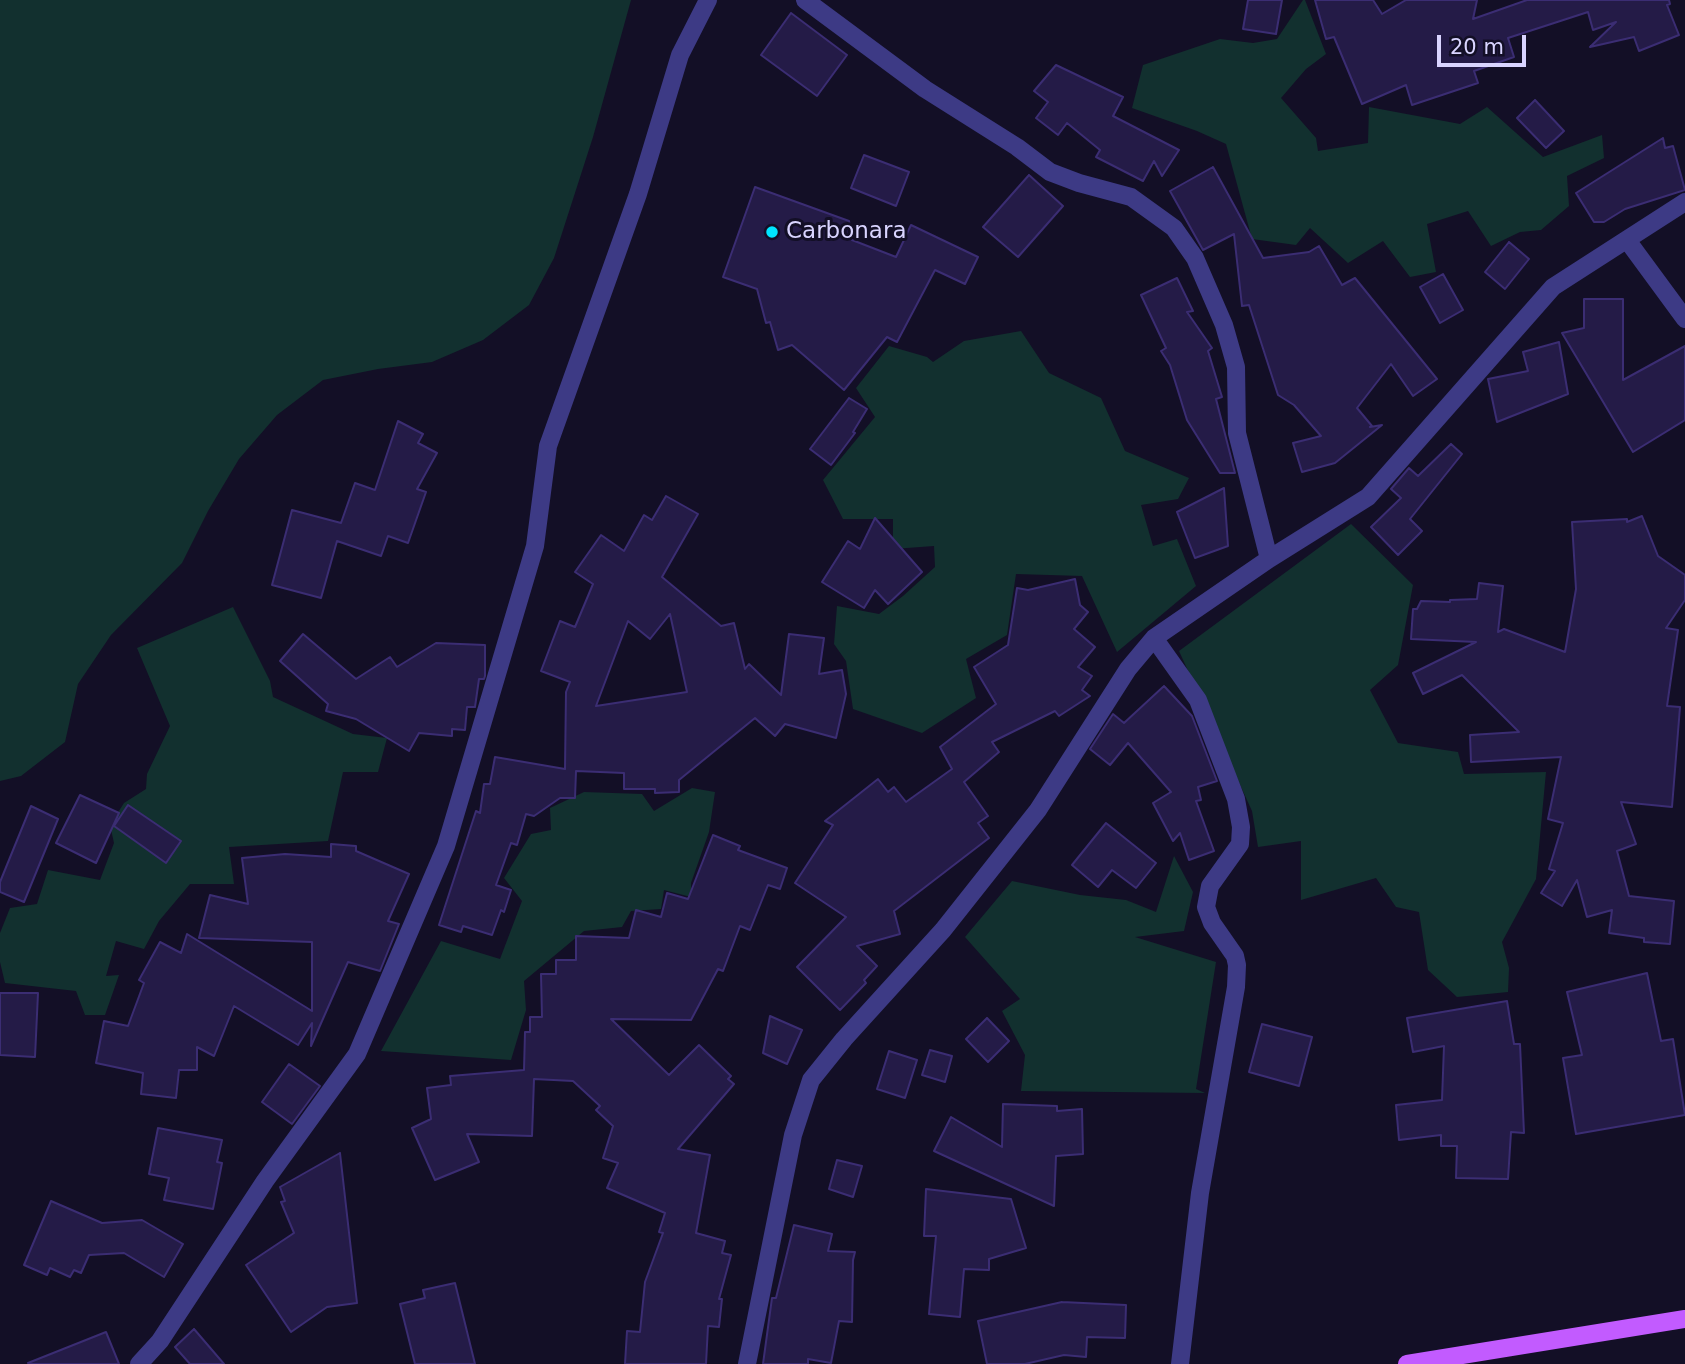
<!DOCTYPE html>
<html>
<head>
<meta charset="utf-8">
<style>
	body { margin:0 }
	#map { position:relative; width:1685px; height:1364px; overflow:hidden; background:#130f26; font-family:"DejaVu Sans",sans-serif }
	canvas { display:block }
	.scale { position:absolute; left:1437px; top:35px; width:89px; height:32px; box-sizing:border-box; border:4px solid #d9d4ff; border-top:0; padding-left:9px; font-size:21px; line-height:24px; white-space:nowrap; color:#d9d4ff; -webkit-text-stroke:5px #130f26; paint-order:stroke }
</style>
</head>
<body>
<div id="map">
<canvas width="1685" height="1364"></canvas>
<div class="scale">20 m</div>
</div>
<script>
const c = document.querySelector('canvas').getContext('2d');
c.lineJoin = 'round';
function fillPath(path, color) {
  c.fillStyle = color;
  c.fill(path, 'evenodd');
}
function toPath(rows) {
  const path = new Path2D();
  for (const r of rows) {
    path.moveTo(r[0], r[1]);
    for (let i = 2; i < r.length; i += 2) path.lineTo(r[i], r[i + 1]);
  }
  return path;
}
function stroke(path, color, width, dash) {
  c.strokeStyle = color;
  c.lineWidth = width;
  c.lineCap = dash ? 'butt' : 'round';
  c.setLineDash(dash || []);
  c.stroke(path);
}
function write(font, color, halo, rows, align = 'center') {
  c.font = font + ' "DejaVu Sans",sans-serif';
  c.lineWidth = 6;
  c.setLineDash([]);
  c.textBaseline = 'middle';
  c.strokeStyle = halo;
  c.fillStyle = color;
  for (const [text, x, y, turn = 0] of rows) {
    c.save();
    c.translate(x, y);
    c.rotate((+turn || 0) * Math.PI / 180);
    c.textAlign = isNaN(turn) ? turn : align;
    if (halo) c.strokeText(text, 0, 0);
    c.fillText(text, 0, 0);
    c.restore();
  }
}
fillPath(toPath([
	[0,0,631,0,593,137,554,258,529,305,483,340,432,362,378,369,323,380,277,415,239,459,208,511,182,563,111,635,78,684,65,742,21,776,0,781],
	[1303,0,1305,0,1326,54,1306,69,1281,98,1316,138,1318,151,1368,143,1369,107,1460,124,1487,107,1543,157,1602,135,1604,158,1567,176,1569,206,1541,230,1520,232,1491,246,1468,211,1427,224,1436,272,1410,277,1383,241,1348,263,1310,228,1296,245,1252,239,1226,144,1197,131,1132,108,1143,65,1220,39,1253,43,1277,39],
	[1021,331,1049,373,1101,398,1125,451,1189,478,1178,499,1141,505,1153,546,1177,539,1196,586,1117,652,1082,576,1016,574,1007,635,966,659,976,698,922,733,853,709,846,661,834,644,837,606,879,614,903,596,935,567,934,546,893,549,893,519,843,519,823,480,875,417,856,388,889,346,927,357,933,362,964,341],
	[1351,524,1413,585,1398,665,1370,690,1398,743,1458,752,1464,774,1546,772,1536,879,1502,942,1509,968,1508,992,1457,997,1428,970,1419,912,1396,907,1376,878,1301,900,1301,841,1258,847,1252,811,1179,651],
	[233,607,270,681,273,697,353,734,387,738,378,772,343,772,328,841,229,847,234,884,190,884,159,921,144,949,116,941,106,976,119,975,105,1015,85,1015,76,991,5,983,0,962,0,933,10,908,37,904,48,870,100,880,114,843,110,825,124,803,146,789,147,774,170,726,137,648],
	[692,788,715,792,709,832,691,883,691,897,664,890,661,909,631,911,622,927,584,931,524,981,526,1010,511,1060,381,1051,441,941,500,959,522,901,504,878,531,834,551,830,550,808,584,792,642,794,654,811],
	[1174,856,1193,892,1184,931,1135,937,1216,962,1196,1089,1205,1093,1021,1091,1025,1055,1002,1011,1020,999,965,937,1012,881,1080,895,1126,900,1156,912]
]), '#12302f');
const building = toPath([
	[1248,0,1282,0,1276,34,1243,29,1248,0],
	[1315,0,1373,0,1382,14,1406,0,1477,0,1473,19,1527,0,1669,0,1670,4,1667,5,1679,35,1639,51,1634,37,1590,47,1616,22,1593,30,1588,12,1508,38,1514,57,1474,71,1478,83,1412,105,1406,85,1362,104,1334,37,1326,39,1315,0],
	[791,13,847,55,817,96,761,55,791,13],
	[1056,65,1123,97,1113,116,1179,150,1162,176,1154,161,1143,181,1096,157,1100,150,1067,123,1058,135,1036,118,1048,102,1034,91,1056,65],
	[1535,100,1564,131,1546,148,1517,118,1535,100],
	[1663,138,1665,148,1673,146,1685,190,1625,209,1604,222,1594,222,1576,193,1663,138],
	[864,155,909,172,896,206,851,188,864,155],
	[1213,167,1263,258,1309,252,1319,246,1342,285,1355,278,1437,379,1413,396,1391,364,1357,408,1372,426,1370,427,1382,425,1335,463,1302,472,1293,443,1321,436,1294,405,1278,395,1249,305,1242,306,1234,234,1203,250,1170,191,1213,167],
	[1029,175,1063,206,1018,257,983,227,1029,175],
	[755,187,849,221,852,240,896,257,911,225,978,257,965,284,935,270,897,342,887,337,844,390,792,345,778,350,770,322,766,323,757,289,723,277,755,187],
	[1509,242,1529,259,1505,289,1485,272,1509,242],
	[1443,274,1463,310,1440,323,1420,287,1443,274],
	[1177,278,1193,311,1187,312,1212,348,1208,351,1222,397,1216,399,1235,473,1220,473,1187,420,1170,365,1161,351,1166,348,1141,295,1177,278],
	[1584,299,1623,299,1623,380,1685,346,1685,420,1633,452,1562,333,1584,328,1584,299],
	[1559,342,1568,394,1497,422,1488,379,1528,371,1523,352,1559,342],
	[849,398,867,409,853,432,855,433,831,465,810,449,849,398],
	[398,421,423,434,418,443,437,453,417,489,426,492,408,543,388,536,381,556,337,541,321,598,272,585,292,510,341,523,355,483,375,490,398,421],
	[1451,444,1462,454,1410,519,1422,531,1398,555,1371,527,1401,498,1391,489,1409,468,1418,476,1451,444],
	[1224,488,1228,546,1195,558,1177,512,1224,488],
	[666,496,698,514,662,577,721,626,734,623,745,669,749,664,781,695,789,634,824,638,819,674,842,670,846,694,836,738,785,724,775,736,755,718,679,780,679,792,655,793,655,789,624,789,624,773,576,771,575,798,560,798,534,816,526,814,517,845,511,843,496,885,511,890,504,912,501,910,492,935,463,926,461,932,439,925,476,811,480,813,484,784,490,784,495,757,565,769,566,692,570,682,541,671,560,621,575,627,593,584,575,572,601,535,624,551,644,515,652,520,666,496],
	[670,614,687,692,596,706,628,621,650,639,670,614],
	[1642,516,1658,556,1685,575,1685,600,1666,628,1678,630,1667,706,1680,707,1672,807,1621,802,1636,844,1617,851,1629,896,1674,901,1670,944,1644,942,1644,938,1609,933,1612,910,1587,917,1577,880,1562,906,1541,893,1555,871,1549,869,1563,823,1548,819,1561,757,1471,762,1470,735,1519,732,1462,675,1423,694,1413,673,1476,642,1411,639,1413,609,1417,609,1421,601,1450,602,1450,600,1477,599,1479,583,1503,586,1498,632,1504,629,1565,652,1576,589,1572,522,1627,519,1627,522,1642,516],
	[875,518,922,572,888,604,875,590,864,608,822,582,848,541,860,549,875,518],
	[1075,579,1080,605,1088,612,1074,629,1095,647,1078,667,1092,676,1082,690,1090,696,1059,716,1055,711,992,742,999,752,964,782,988,816,978,823,989,838,894,911,900,934,857,946,877,966,864,980,866,983,840,1010,797,967,846,917,795,883,833,825,825,821,878,779,888,792,894,787,906,802,952,769,940,747,996,704,974,667,1008,645,1017,588,1028,590,1075,579],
	[303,634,356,679,390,657,397,667,436,643,485,645,485,676,484,679,479,679,475,707,467,707,465,730,452,729,452,736,419,733,409,751,356,719,326,711,328,704,280,661,303,634],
	[1164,686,1192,716,1217,781,1198,787,1201,800,1196,801,1214,851,1189,860,1180,833,1173,841,1153,803,1171,792,1128,743,1110,765,1090,749,1113,714,1124,723,1164,686],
	[80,795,119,813,96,863,56,843,80,795],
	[128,805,181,841,166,863,114,826,128,805],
	[31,806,58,819,24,902,0,892,0,882,31,806],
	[1106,823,1156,863,1136,888,1112,870,1098,887,1072,865,1106,823],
	[713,835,740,846,738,850,787,868,780,889,768,885,750,930,740,926,723,971,718,969,691,1020,611,1019,669,1075,699,1045,731,1076,728,1079,734,1084,678,1149,710,1155,696,1233,725,1241,722,1253,731,1255,719,1299,722,1299,719,1327,708,1326,706,1364,625,1364,627,1331,640,1332,645,1282,663,1233,659,1232,665,1213,607,1188,618,1163,603,1158,613,1126,596,1110,600,1106,573,1081,534,1079,532,1136,467,1134,479,1162,435,1180,412,1128,431,1119,427,1088,451,1085,450,1076,524,1070,525,1032,530,1032,530,1017,542,1017,541,974,556,974,556,960,576,960,576,936,629,938,636,910,661,917,667,893,688,899,713,835],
	[331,844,356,846,356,851,409,874,388,921,399,924,380,971,348,962,311,1046,312,1023,298,1045,234,1006,214,1056,197,1047,197,1070,179,1070,176,1098,141,1094,143,1073,96,1063,104,1021,128,1026,144,983,139,980,160,942,181,953,187,934,312,1011,312,942,199,938,210,895,248,904,242,858,285,854,331,857,331,844],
	[1647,973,1661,1041,1673,1039,1685,1115,1576,1134,1563,1058,1582,1055,1567,992,1647,973],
	[0,993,38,993,35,1057,0,1055,0,993],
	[1507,1001,1514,1044,1520,1044,1524,1133,1511,1132,1508,1179,1456,1178,1457,1146,1441,1146,1441,1135,1399,1140,1396,1105,1442,1100,1444,1046,1413,1052,1407,1018,1507,1001],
	[770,1016,802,1030,787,1064,763,1053,770,1016],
	[987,1018,1009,1041,988,1062,966,1039,987,1018],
	[1262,1024,1312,1037,1299,1086,1249,1072,1262,1024],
	[930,1050,952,1056,945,1082,922,1075,930,1050],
	[889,1051,917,1060,905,1098,877,1089,889,1051],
	[289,1064,320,1086,292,1124,262,1102,289,1064],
	[1003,1104,1057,1106,1057,1111,1082,1109,1083,1154,1056,1156,1054,1206,934,1151,951,1117,1002,1147,1003,1104],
	[158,1128,222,1140,217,1162,222,1163,213,1209,164,1200,169,1178,149,1174,158,1128],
	[340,1153,357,1303,327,1307,291,1332,246,1265,294,1233,281,1202,285,1201,280,1187,340,1153],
	[837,1160,862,1166,853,1197,829,1189,837,1160],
	[926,1189,1011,1199,1026,1248,989,1259,989,1270,964,1269,960,1317,929,1314,936,1236,924,1236,926,1189],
	[51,1201,102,1223,142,1220,183,1244,164,1277,124,1253,89,1255,81,1273,74,1270,70,1277,50,1268,47,1275,24,1265,51,1201],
	[794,1225,832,1234,828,1251,855,1252,853,1260,852,1322,839,1321,831,1363,808,1359,808,1364,763,1364,772,1298,776,1298,794,1225],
	[455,1283,475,1364,415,1364,400,1304,425,1298,423,1290,455,1283],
	[1062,1302,1126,1305,1125,1338,1087,1337,1086,1357,1064,1355,1025,1364,987,1364,978,1321,1062,1302],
	[194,1329,224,1364,190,1364,175,1347,194,1329],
	[106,1332,119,1364,29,1364,28,1363,106,1332]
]);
fillPath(building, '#241b47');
stroke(building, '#3b2d73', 2);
stroke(toPath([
	[805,0,925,89,1017,147,1050,172,1079,183,1131,197,1174,228,1195,258,1224,325,1236,367,1237,433,1269,559],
	[1627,240,1685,319],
	[1154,638,1198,700,1236,799,1241,827,1240,844,1210,886,1206,907,1212,923,1235,956,1237,965,1236,987,1200,1193,1180,1364],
	[139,1364,160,1341,265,1181,357,1054,446,846,535,546,548,446,638,194,680,55,708,0],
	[747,1364,793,1135,811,1080,844,1039,943,930,1038,810,1128,669,1154,638,1269,559,1368,497,1553,287,1685,202]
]), '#3d3a85', 18);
stroke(toPath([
	[1407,1364,1685,1319]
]), '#c25bff', 18);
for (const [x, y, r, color] of [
	[772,232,7,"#00e5ff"]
]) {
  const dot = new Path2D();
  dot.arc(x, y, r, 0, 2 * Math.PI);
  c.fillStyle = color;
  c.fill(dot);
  stroke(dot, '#130f26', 2.5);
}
write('23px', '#d9d4ff', '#130f26', [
	["Carbonara",786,232]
], 'left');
</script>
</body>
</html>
